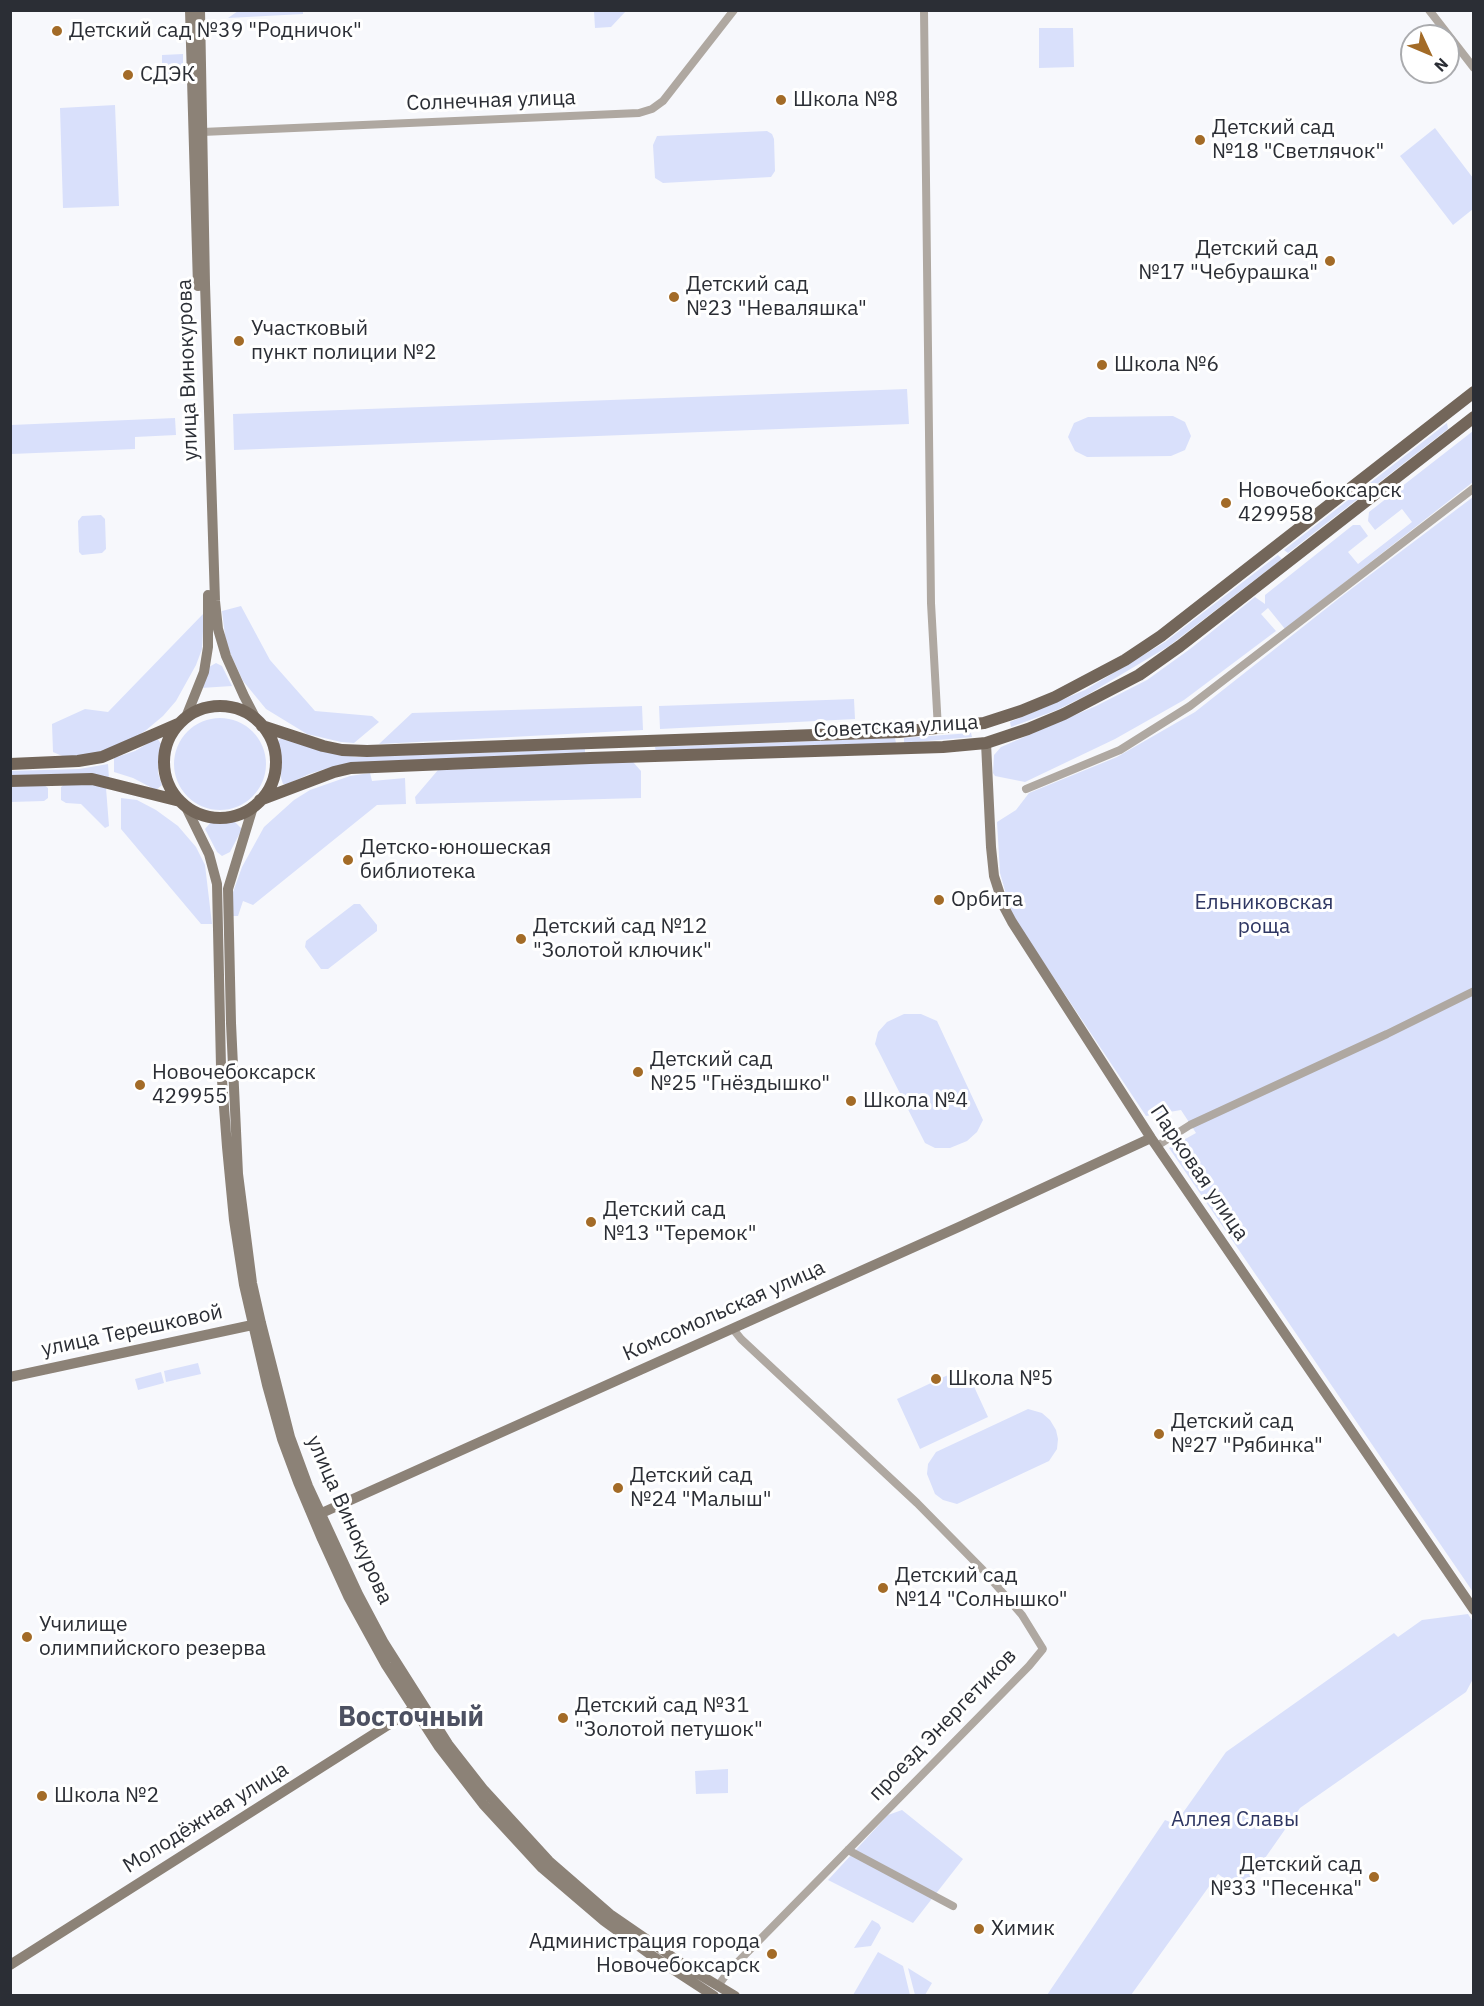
<!DOCTYPE html>
<html>
<head>
<meta charset="utf-8">
<style>
	body { margin:0 }
	#map { position:relative; width:1484px; height:2006px; overflow:hidden; background:#f7f8fc; font-family:"IBM Plex Sans",sans-serif }
	canvas { display:block }
	.frame { position:absolute; inset:0; border:12px solid #2b2e35; pointer-events:none }
	.north { position:absolute; left:1400px; top:24px; width:60px; height:60px; box-sizing:border-box; background:#fff; border:2px solid #aaabae; border-radius:50%; rotate:134deg; font-size:16px; font-weight:700; line-height:24px; text-align:center; color:#2b2e35 }
	.north::after { content:''; display:block; margin:auto; width:21px; height:27px; background:#a36b27; clip-path:polygon(50% 0,100% 100%,50% 72%,0 100%) }
</style>
</head>
<body>
<div id="map">
<canvas width="1484" height="2006"></canvas>
<div class="frame"></div>
<div class="north">N</div>
</div>
<script>
const c = document.querySelector('canvas').getContext('2d');
c.lineJoin = 'round';
function fillPath(path, color) {
  c.fillStyle = color;
  c.fill(path, 'evenodd');
}
function toPath(rows) {
  const path = new Path2D();
  for (const r of rows) {
    if (r.length === 3) {
      path.moveTo(r[0] + r[2], r[1]);
      path.arc(r[0], r[1], r[2], 0, 2 * Math.PI);
      continue;
    }
    path.moveTo(r[0], r[1]);
    for (let i = 2; i < r.length; i += 2) path.lineTo(r[i], r[i + 1]);
  }
  return path;
}
function stroke(path, color, width, dash) {
  c.strokeStyle = color;
  c.lineWidth = width;
  c.lineCap = dash ? 'butt' : 'round';
  c.setLineDash(dash || []);
  c.stroke(path);
}
function write(font, color, halo, rows, align = 'center') {
  c.font = font + ' "IBM Plex Sans",sans-serif';
  c.lineWidth = 6;
  c.setLineDash([]);
  c.textBaseline = 'middle';
  c.strokeStyle = halo;
  c.fillStyle = color;
  for (const [text, x, y, turn = 0] of rows) {
    c.save();
    c.translate(x, y);
    c.rotate((+turn || 0) * Math.PI / 180);
    c.textAlign = isNaN(turn) ? turn : align;
    if (halo) c.strokeText(text, 0, 0);
    c.fillText(text, 0, 0);
    c.restore();
  }
}
fillPath(toPath([
	[238,11,303,11,303,14,228,18],
	[594,11,594,10,626,11,611,27,595,28],
	[1039,28,1073,28,1074,67,1039,68],
	[183,54,183,70,181,75,175,77,170,76,162,66,162,55],
	[115,105,119,206,63,208,60,108],
	[1435,128,1473,178,1473,209,1453,225,1400,156],
	[767,131,772,134,774,139,775,171,771,177,663,183,655,178,653,145,657,136],
	[907,389,909,424,234,450,233,414],
	[1173,416,1185,422,1191,436,1185,450,1171,456,1087,457,1075,451,1068,437,1074,423,1088,417],
	[175,418,176,435,135,437,135,449,11,454,11,425],
	[1447,423,1448,429,1288,553,1284,550],
	[1473,431,1473,482,1285,629,1268,608,1261,614,1276,631,1184,700,1115,739,1025,782,995,776,993,773,994,755,1001,747,1096,706,1147,680,1190,649,1255,597,1265,604,1265,595,1353,525,1360,525,1368,536,1348,552,1358,564,1412,522,1402,509,1375,530,1368,521,1369,512],
	[1473,497,1473,1592,1169,1148,1196,1133,1181,1110,1146,1116,1012,915,1000,873,997,822,1016,810,1029,793,1117,757,1195,712,1342,596],
	[101,515,105,519,106,549,102,553,82,555,79,552,78,521,82,516],
	[1278,555,1282,559,1169,646,1087,695,1057,710,1011,727,1010,722,1085,690,1165,642],
	[241,606,270,660,315,711,372,716,379,722,354,743,341,742,307,734,266,709,243,681,226,644,222,611],
	[204,613,202,649,196,665,176,701,163,716,145,731,117,748,69,759,53,752,52,724,85,709,108,712],
	[216,663,222,666,232,686,201,688,209,667],
	[854,699,855,719,660,729,659,706],
	[642,706,643,730,379,744,412,713],
	[220,764,46],
	[971,733,972,737,904,743,904,738],
	[282,737,332,753,356,757,585,749,585,754,339,765,309,774,288,784,283,784,281,778,281,753,278,741],
	[157,738,162,745,158,756,158,773,162,785,156,790,133,778,114,772,114,758,135,751],
	[895,738,896,743,656,752,655,747],
	[633,762,641,771,641,798,416,804,415,797,438,770],
	[108,764,109,778,11,776,10,771,79,769],
	[370,773,372,781,405,778,406,804,377,805,253,905,243,901,238,916,231,916,232,895,242,867,264,827,294,800,310,790,350,776],
	[67,782,92,784,106,788,109,826,105,828,81,804,66,803,61,800,61,787],
	[43,784,48,788,48,798,44,801,11,802,10,785],
	[121,798,137,800,156,810,178,826,196,847,205,865,212,924,201,924,121,829],
	[211,822,235,822,242,829,230,852,222,856,217,852,205,829],
	[354,904,360,904,377,925,377,931,328,969,321,969,305,947,306,941],
	[904,1014,921,1014,937,1021,983,1120,977,1132,967,1141,950,1148,935,1148,925,1143,875,1044,878,1032,887,1022],
	[198,1363,201,1374,166,1382,164,1371],
	[965,1367,988,1417,920,1449,897,1399],
	[161,1372,164,1383,138,1390,135,1379],
	[1028,1409,1042,1413,1050,1420,1056,1430,1058,1439,1057,1449,1049,1461,957,1504,943,1500,935,1494,927,1474,928,1464,936,1452],
	[1468,1614,1473,1622,1474,1677,1466,1692,1300,1808,1242,1891,1218,1874,1131,1995,1047,1995,1165,1820,1175,1824,1226,1752,1394,1633,1398,1637,1422,1620],
	[728,1769,728,1793,696,1794,695,1771],
	[902,1810,963,1859,913,1923,828,1880,888,1815],
	[872,1920,879,1924,881,1928,871,1946,854,1948],
	[878,1952,903,1966,910,1995,853,1995],
	[908,1968,932,1983,925,1995,915,1995]
]), '#d9e0fb');
stroke(toPath([
	[924,10,931,603,938,729],
	[1429,10,1474,68],
	[202,132,639,113,652,109,663,101,734,10],
	[1026,789,1120,750,1190,706,1474,488],
	[1157,1146,1190,1125,1387,1034,1474,991],
	[848,1850,953,1906],
	[718,1986,728,1972,1029,1666,1043,1649,1022,1615,983,1570,917,1503,741,1339,733,1329]
]), '#afa8a1', 8);
stroke(toPath([
	[190,10,198,286],
	[200,10,205,284,215,601,218,629,226,656,244,696,257,721],
	[186,717,204,672,208,647,208,595],
	[986,743,991,847,994,876,1004,907,1012,922,1151,1138,1474,1610],
	[186,807,209,854,217,884,221,1067,227,1147,234,1220,244,1285,267,1385,282,1439,298,1482,322,1539,348,1596,386,1665,439,1747,483,1804,542,1868,604,1921,651,1955,714,1996],
	[253,807,228,889,231,1023,238,1174,252,1283,261,1323,290,1437,308,1486,358,1594,384,1643,448,1744,484,1790,549,1861,610,1914,687,1967,735,1996],
	[10,1377,257,1324],
	[315,1516,961,1226,1151,1138],
	[10,1965,418,1706]
]), '#8c8277', 10);
stroke(toPath([
	[220,762,56],
	[262,726,323,746,342,750,367,751,899,732,984,723,1021,711,1055,697,1125,660,1161,636,1474,392],
	[10,764,78,761,102,757,178,724],
	[10,781,92,779,180,801],
	[260,800,334,772,351,768,590,758,943,747,986,743,1028,729,1064,714,1139,675,1180,646,1474,417]
]), '#73665a', 12);
for (const [x, y, r, color] of [
	[57,31,6,"#a36b27"],
	[128,75,6,"#a36b27"],
	[781,100,6,"#a36b27"],
	[1200,140,6,"#a36b27"],
	[1330,261,6,"#a36b27"],
	[674,297,6,"#a36b27"],
	[239,341,6,"#a36b27"],
	[1102,365,6,"#a36b27"],
	[1226,503,6,"#a36b27"],
	[348,860,6,"#a36b27"],
	[939,900,6,"#a36b27"],
	[521,939,6,"#a36b27"],
	[638,1072,6,"#a36b27"],
	[140,1085,6,"#a36b27"],
	[851,1101,6,"#a36b27"],
	[591,1222,6,"#a36b27"],
	[936,1379,6,"#a36b27"],
	[1159,1434,6,"#a36b27"],
	[618,1488,6,"#a36b27"],
	[883,1588,6,"#a36b27"],
	[27,1637,6,"#a36b27"],
	[563,1718,6,"#a36b27"],
	[42,1796,6,"#a36b27"],
	[1374,1877,6,"#a36b27"],
	[979,1929,6,"#a36b27"],
	[772,1954,6,"#a36b27"]
]) {
  const dot = new Path2D();
  dot.arc(x, y, r, 0, 2 * Math.PI);
  c.fillStyle = color;
  c.fill(dot);
  stroke(dot, '#fff', 2);
}
write('21px', '#2b2e35', '#fff', [
	["Детский сад №39 \"Родничок\"",69,31],
	["СДЭК",140,75],
	["Школа №8",793,100],
	["Детский сад",1212,128],
	["№18 \"Светлячок\"",1212,152],
	["Детский сад",1318,249,"right"],
	["№17 \"Чебурашка\"",1318,273,"right"],
	["Детский сад",686,285],
	["№23 \"Неваляшка\"",686,309],
	["Участковый",251,329],
	["пункт полиции №2",251,353],
	["Школа №6",1114,365],
	["Новочебоксарск",1238,491],
	["429958",1238,515],
	["Детско-юношеская",360,848],
	["библиотека",360,872],
	["Орбита",951,900],
	["Детский сад №12",533,927],
	["\"Золотой ключик\"",533,951],
	["Детский сад",650,1060],
	["№25 \"Гнёздышко\"",650,1084],
	["Новочебоксарск",152,1073],
	["429955",152,1097],
	["Школа №4",863,1101],
	["Детский сад",603,1210],
	["№13 \"Теремок\"",603,1234],
	["Школа №5",948,1379],
	["Детский сад",1171,1422],
	["№27 \"Рябинка\"",1171,1446],
	["Детский сад",630,1476],
	["№24 \"Малыш\"",630,1500],
	["Детский сад",895,1576],
	["№14 \"Солнышко\"",895,1600],
	["Училище",39,1625],
	["олимпийского резерва",39,1649],
	["Детский сад №31",575,1706],
	["\"Золотой петушок\"",575,1730],
	["Школа №2",54,1796],
	["Детский сад",1362,1865,"right"],
	["№33 \"Песенка\"",1362,1889,"right"],
	["Химик",991,1929],
	["Администрация города",760,1942,"right"],
	["Новочебоксарск",760,1966,"right"]
], 'left');
write('21px', '#2b2e35', '#fff', [
	["Солнечная улица",491,101,-2],
	["улица Винокурова",188,370,-92],
	["Советская улица",896,727,-3],
	["Парковая улица",1199,1173,56],
	["Комсомольская улица",724,1311,-24],
	["улица Терешковой",132,1331,-12],
	["улица Винокурова",349,1520,66],
	["проезд Энергетиков",943,1725,-46],
	["Молодёжная улица",206,1818,-32]
]);
write('21px', '#2f3763', '#fff', [
	["Ельниковская",1264,903],
	["роща",1264,927],
	["Аллея Славы",1235,1820]
]);
write('bold 27px', '#4d5162', '#fff', [
	["Восточный",411,1718]
]);
</script>
</body>
</html>
